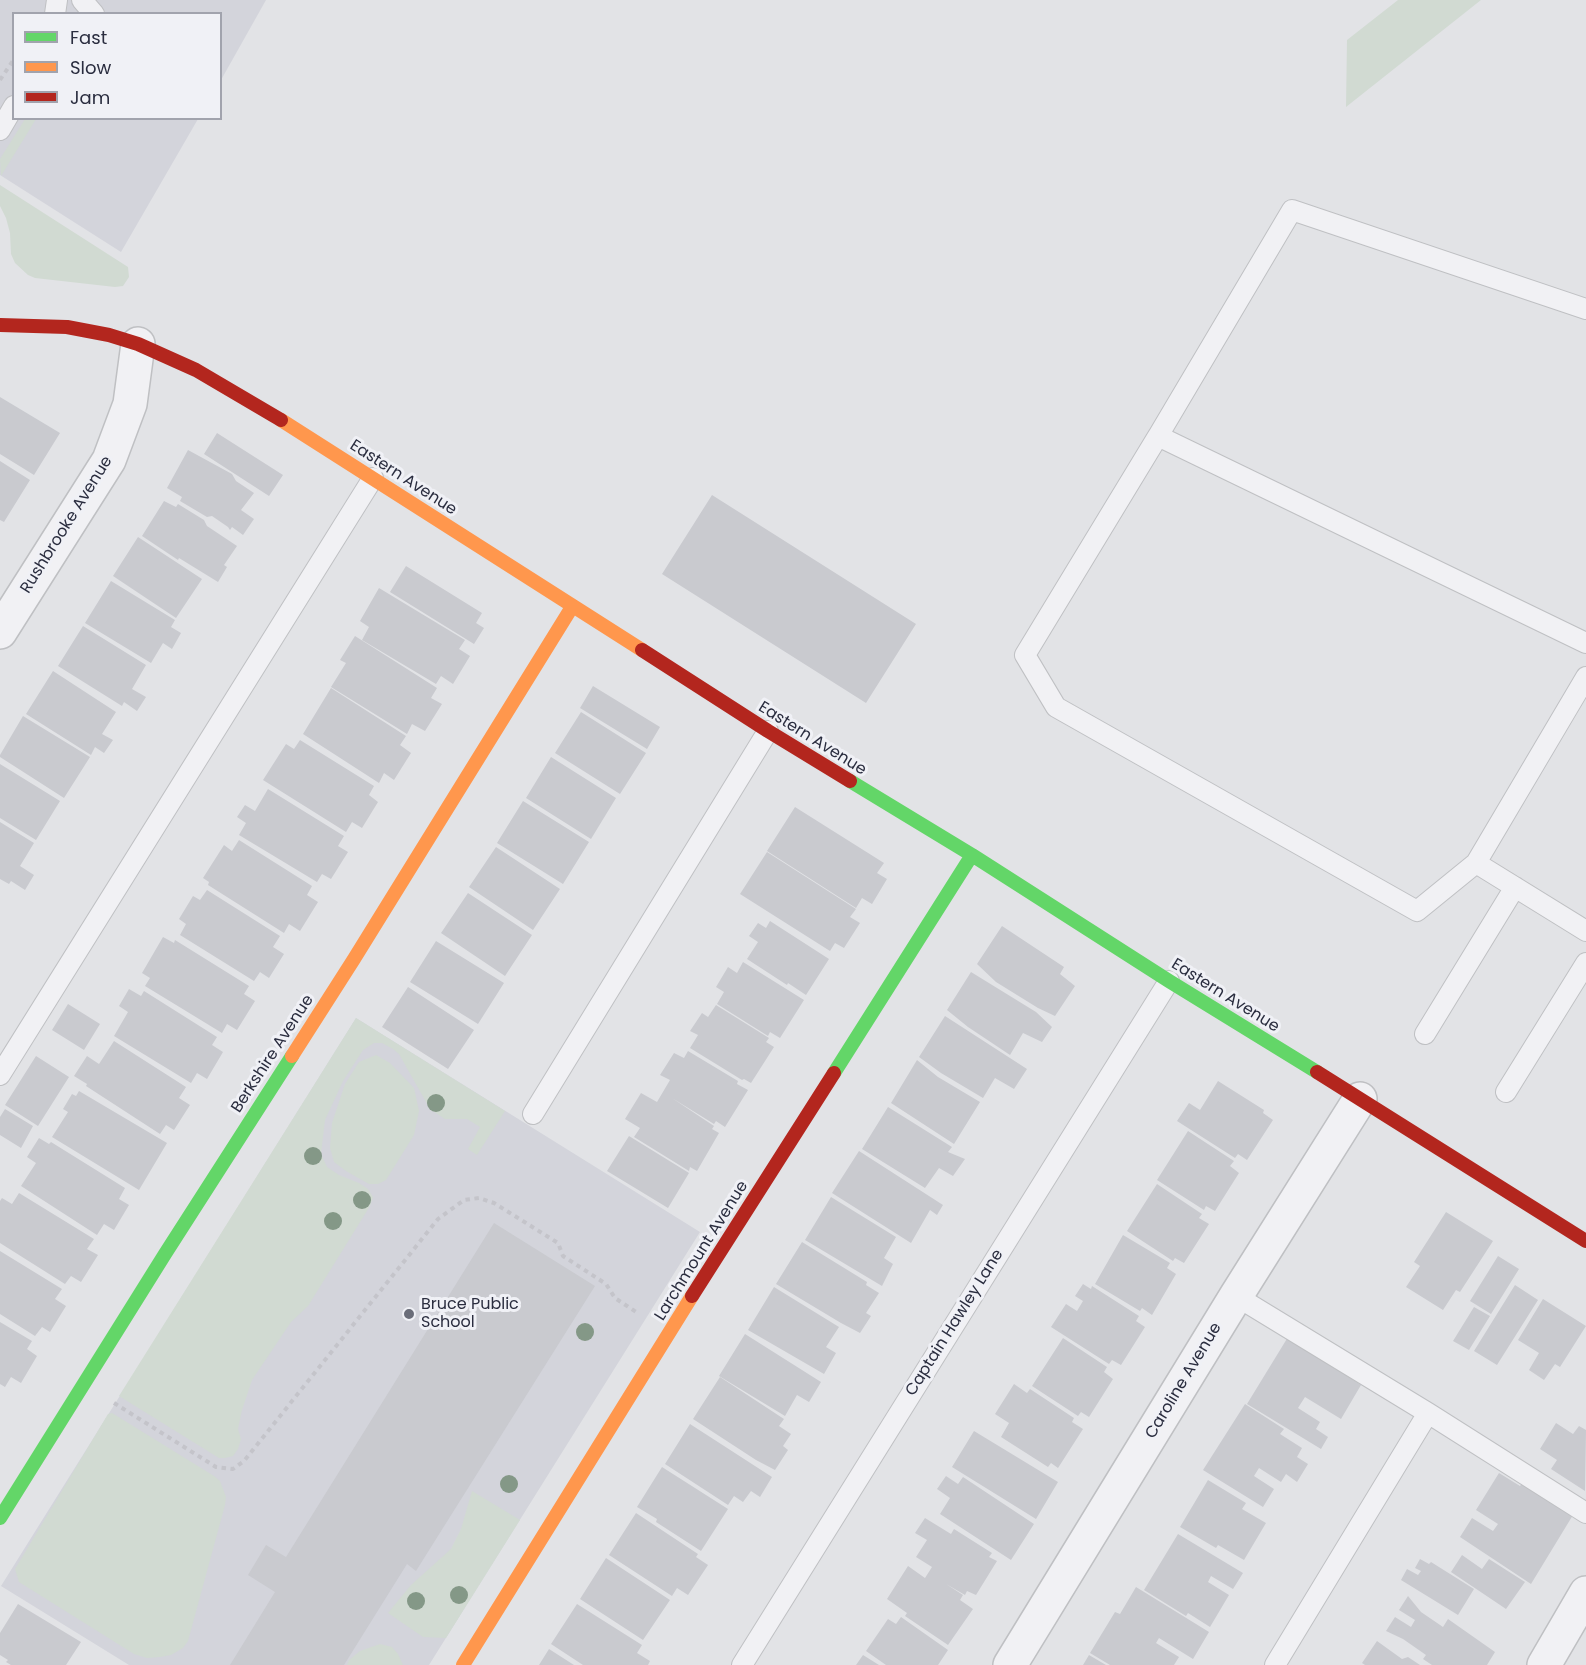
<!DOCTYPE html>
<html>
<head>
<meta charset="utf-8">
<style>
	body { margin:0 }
	#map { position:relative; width:1586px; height:1665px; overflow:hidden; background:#e2e3e6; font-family:Poppins,sans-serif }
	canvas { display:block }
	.legend { position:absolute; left:12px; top:12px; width:210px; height:108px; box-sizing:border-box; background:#f0f1f6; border:2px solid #a1a3ad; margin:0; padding:8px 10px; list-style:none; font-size:18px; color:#2a2d3f }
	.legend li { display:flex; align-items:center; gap:12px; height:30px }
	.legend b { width:30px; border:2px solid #a1a3ad }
</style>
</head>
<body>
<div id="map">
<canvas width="1586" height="1665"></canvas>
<ul class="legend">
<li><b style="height:8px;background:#63d668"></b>Fast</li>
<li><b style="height:8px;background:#ff974d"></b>Slow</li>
<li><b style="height:8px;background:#b3261e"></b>Jam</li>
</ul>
</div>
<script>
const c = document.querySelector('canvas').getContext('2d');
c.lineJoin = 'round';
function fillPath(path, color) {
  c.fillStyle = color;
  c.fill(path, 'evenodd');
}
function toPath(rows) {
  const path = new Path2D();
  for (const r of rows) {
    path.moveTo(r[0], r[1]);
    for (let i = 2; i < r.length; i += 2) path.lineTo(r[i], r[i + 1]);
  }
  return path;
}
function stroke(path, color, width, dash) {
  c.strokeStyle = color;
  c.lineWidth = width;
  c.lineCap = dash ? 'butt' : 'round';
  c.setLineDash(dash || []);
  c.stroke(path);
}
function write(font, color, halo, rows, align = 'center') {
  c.font = font + ' Poppins,sans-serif';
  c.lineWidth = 6;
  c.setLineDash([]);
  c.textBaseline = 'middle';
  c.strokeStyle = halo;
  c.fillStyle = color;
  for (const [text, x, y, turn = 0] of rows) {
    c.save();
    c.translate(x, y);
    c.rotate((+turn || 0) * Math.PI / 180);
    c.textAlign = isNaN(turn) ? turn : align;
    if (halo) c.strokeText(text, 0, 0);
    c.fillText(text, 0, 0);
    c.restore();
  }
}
fillPath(toPath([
	[0,0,266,0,221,80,220,14,14,14,14,118,198,119,121,252,0,175],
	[356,1018,700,1232,429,1665,129,1665,1,1586]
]), '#d3d4db');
fillPath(toPath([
	[1398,0,1481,0,1346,107,1347,40],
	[25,119,36,119,1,176,0,159],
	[0,185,128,267,129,277,123,286,115,287,35,278,28,275,15,263,11,254,10,233,6,218,0,206],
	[356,1018,505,1111,477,1155,468,1149,480,1127,467,1119,445,1119,430,1109,399,1054,393,1049,382,1043,374,1043,363,1050,343,1081,325,1120,321,1154,327,1167,339,1175,359,1183,368,1189,373,1197,370,1206,308,1306,291,1322,252,1380,242,1410,238,1429,241,1439,238,1449,233,1456,225,1458,219,1458,119,1396],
	[376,1055,390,1063,414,1088,419,1111,414,1135,386,1180,378,1184,369,1184,346,1171,334,1162,330,1148,332,1123,345,1084,359,1062],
	[112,1413,214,1476,220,1481,226,1497,225,1505,188,1641,183,1648,171,1655,160,1657,147,1658,134,1654,19,1582,15,1569,108,1414],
	[472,1491,520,1520,446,1638,423,1637,388,1613,411,1585,451,1549,461,1529],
	[380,1644,392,1647,398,1654,403,1665,347,1665,349,1660,360,1651]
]), '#d1dad2');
fillPath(toPath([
	[0,397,60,433,34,475,0,454],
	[217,433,283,475,269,496,204,454],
	[188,450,232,474,236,481,254,493,241,510,254,519,243,535,232,527,230,530,228,527,212,516,207,517,180,501,182,497,167,488],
	[0,461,30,480,4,522,0,520],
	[712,495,916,624,866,703,662,574],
	[164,501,176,507,178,504,204,520,207,526,237,546,224,565,227,567,218,582,179,558,178,560,142,536],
	[138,537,202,579,176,618,113,576],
	[406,566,482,613,476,623,484,628,474,644,390,592],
	[111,581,175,620,171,627,181,633,172,649,163,643,151,663,85,623],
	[379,588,465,640,459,649,470,656,453,684,441,676,436,684,362,640,369,627,360,621],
	[83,626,146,665,132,689,146,697,137,711,124,702,122,706,58,666],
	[355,636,437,688,431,698,442,704,425,731,412,724,407,734,331,687,346,663,340,660],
	[53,671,116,712,102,734,113,740,104,753,95,747,91,755,26,714],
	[593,686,660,727,647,749,580,708],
	[331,688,406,736,400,745,411,753,394,780,384,773,379,783,303,734],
	[581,712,646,753,620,794,555,753],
	[23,716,90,757,64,798,0,757,0,755],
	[300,740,374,786,369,795,378,802,362,828,352,822,346,832,263,780,286,744,294,749],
	[551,757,616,798,591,839,526,798],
	[0,764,60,801,36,840,0,818],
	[268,789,344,836,338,846,348,852,331,879,322,874,317,882,239,835,246,823,237,817,245,805,255,811],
	[523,801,589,842,563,884,497,843],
	[795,807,884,863,877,873,887,879,872,904,862,898,856,908,767,851],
	[0,822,34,843,20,866,34,875,25,890,11,881,9,884,0,879],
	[239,840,312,886,307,895,318,902,300,931,289,924,284,933,208,885,209,882,203,878,224,845,232,851],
	[496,847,560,889,533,930,469,887],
	[767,852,856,909,850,917,860,923,844,948,835,943,830,951,740,894],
	[207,890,280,936,273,947,284,954,269,978,260,972,254,981,180,935,186,924,179,919,193,896,200,900],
	[468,893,532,935,505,976,441,933],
	[770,921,829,959,806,995,788,983,787,985,747,959,758,942,749,936,758,923,766,928],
	[1002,926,1064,967,1060,974,1075,986,1055,1016,1038,1008,996,982,977,964],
	[163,937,174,943,175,940,249,986,244,994,255,1001,237,1030,227,1024,222,1033,145,986,150,978,142,973],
	[436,941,504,983,478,1024,410,982],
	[743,962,804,1000,780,1038,770,1032,768,1036,717,1004,724,992,716,987,728,967,737,973],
	[971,972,1036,1012,1052,1027,1042,1042,1023,1033,1010,1055,968,1027,947,1010],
	[408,987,474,1030,448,1069,382,1027],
	[129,989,141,996,144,991,217,1037,212,1045,223,1052,207,1079,197,1073,191,1083,114,1036,128,1012,119,1006],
	[68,1004,100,1024,84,1050,52,1030],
	[716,1005,769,1038,766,1042,774,1047,751,1083,744,1079,742,1080,690,1048,698,1035,690,1031,702,1013,708,1017],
	[945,1016,1027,1069,1014,1089,995,1078,983,1098,941,1073,919,1057],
	[114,1041,186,1087,179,1098,190,1105,174,1130,166,1125,160,1134,86,1086,87,1084,74,1076,87,1056,99,1064],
	[688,1051,738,1081,737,1084,748,1090,725,1127,716,1121,714,1124,672,1098,714,1126,712,1129,719,1133,697,1171,690,1167,689,1171,634,1137,640,1128,625,1119,641,1093,657,1102,670,1080,660,1075,674,1053,684,1058],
	[36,1056,69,1077,38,1126,5,1105],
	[917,1060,938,1077,980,1102,954,1144,891,1103],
	[1218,1081,1264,1110,1263,1113,1273,1120,1247,1160,1238,1154,1235,1158,1177,1121,1189,1103,1200,1110],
	[79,1091,167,1143,139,1190,52,1137,68,1112,63,1109,72,1094,76,1096],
	[888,1107,952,1147,948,1152,965,1159,953,1176,939,1168,925,1188,862,1149],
	[5,1109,33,1126,21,1148,0,1135,0,1117],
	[1188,1131,1234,1161,1230,1166,1239,1173,1215,1211,1206,1206,1204,1210,1157,1180],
	[629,1136,689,1173,668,1208,607,1171],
	[39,1138,49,1144,51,1142,125,1188,119,1199,129,1205,114,1230,104,1224,97,1235,21,1186,36,1163,27,1157],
	[859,1151,943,1205,937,1215,930,1210,911,1243,832,1193],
	[1157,1184,1202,1214,1199,1218,1209,1224,1184,1263,1175,1258,1173,1261,1127,1231],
	[19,1193,94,1239,87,1249,98,1255,81,1282,71,1276,65,1284,0,1243,0,1201,2,1198,12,1204],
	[831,1197,896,1237,884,1258,893,1264,882,1286,805,1240],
	[1446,1212,1493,1241,1460,1292,1456,1290,1443,1310,1406,1287,1420,1266,1414,1262],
	[494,1223,595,1286,421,1563,416,1571,407,1564,344,1665,230,1665,275,1592,248,1575,266,1545,286,1557],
	[1123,1235,1170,1263,1167,1268,1176,1274,1152,1315,1142,1308,1140,1311,1095,1284],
	[802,1242,867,1282,866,1285,879,1293,866,1313,871,1316,860,1333,841,1323,776,1284],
	[0,1251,62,1289,55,1299,66,1306,50,1332,42,1327,35,1336,0,1314],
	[1498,1256,1519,1269,1491,1314,1470,1301],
	[1083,1284,1091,1289,1092,1286,1139,1316,1136,1321,1145,1327,1121,1365,1112,1360,1109,1364,1051,1327,1066,1304,1077,1311,1083,1301,1075,1296],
	[1515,1285,1538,1300,1497,1365,1474,1351],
	[774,1287,839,1327,826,1347,836,1353,824,1374,748,1330],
	[1543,1299,1586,1326,1560,1367,1555,1364,1544,1380,1529,1370,1539,1353,1518,1340],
	[1474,1307,1490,1316,1469,1350,1453,1341],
	[0,1322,32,1341,27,1349,37,1356,21,1383,11,1377,5,1387,0,1384],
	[745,1334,821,1382,809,1402,797,1395,785,1416,719,1376],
	[1288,1337,1361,1385,1341,1419,1305,1397,1298,1408,1320,1422,1316,1429,1328,1437,1321,1449,1247,1404],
	[1063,1338,1107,1367,1104,1372,1113,1379,1089,1417,1081,1412,1078,1416,1032,1386],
	[720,1377,784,1419,779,1426,791,1434,783,1446,788,1450,775,1470,756,1460,693,1419],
	[1014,1384,1027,1393,1030,1389,1074,1418,1072,1422,1083,1429,1058,1468,1051,1463,1048,1467,1001,1437,1009,1423,995,1414],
	[1245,1404,1284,1429,1280,1434,1302,1448,1297,1457,1308,1464,1297,1482,1286,1474,1281,1482,1259,1468,1254,1476,1274,1489,1263,1507,1203,1470],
	[1556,1423,1573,1434,1579,1426,1586,1430,1585,1491,1551,1469,1557,1460,1540,1449],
	[690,1424,772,1477,760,1497,751,1491,743,1502,734,1496,728,1505,665,1464],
	[974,1431,1058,1482,1036,1519,952,1467],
	[662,1467,728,1509,701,1551,656,1522,657,1519,637,1507],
	[1499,1473,1520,1486,1523,1482,1573,1515,1531,1584,1460,1537,1472,1518,1493,1531,1498,1524,1476,1510],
	[946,1476,958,1484,963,1477,1034,1524,1011,1560,940,1514,950,1498,937,1489],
	[1208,1480,1246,1503,1242,1509,1266,1523,1244,1560,1218,1545,1216,1548,1180,1527],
	[636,1513,698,1554,696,1557,708,1565,688,1595,677,1588,672,1596,609,1555],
	[925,1518,951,1534,954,1529,992,1553,989,1557,997,1561,976,1595,967,1591,965,1595,946,1584,963,1595,960,1600,973,1609,948,1645,905,1616,907,1613,887,1599,908,1566,925,1578,932,1567,916,1557,927,1540,915,1533],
	[1178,1534,1243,1573,1233,1589,1211,1576,1208,1582,1229,1595,1210,1627,1188,1613,1186,1616,1144,1590],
	[1462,1555,1482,1569,1489,1559,1525,1582,1506,1609,1451,1572],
	[606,1558,670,1600,643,1640,580,1599],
	[1420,1559,1429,1564,1431,1562,1474,1589,1458,1615,1401,1580,1407,1569,1418,1575,1421,1571,1415,1568],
	[1136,1587,1209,1632,1193,1659,1159,1638,1156,1643,1179,1657,1174,1665,1110,1665,1090,1653,1115,1612,1120,1614],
	[1408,1596,1421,1612,1443,1627,1448,1619,1495,1652,1487,1665,1432,1665,1423,1659,1426,1655,1403,1639,1386,1631,1395,1617,1411,1627,1415,1620,1399,1610],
	[18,1604,81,1642,66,1665,11,1665,6,1662,8,1660,0,1655,0,1633],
	[577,1604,642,1645,637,1653,650,1661,648,1665,583,1665,551,1644],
	[901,1617,948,1650,938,1665,886,1665,866,1651,888,1619,896,1624],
	[1377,1641,1402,1659,1408,1657,1420,1665,1365,1665,1362,1663],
	[549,1649,574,1665,539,1665],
	[863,1655,879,1665,856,1665],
	[1089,1655,1106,1665,1083,1665]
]), '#c9cacf');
const lane = toPath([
	[82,0,94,14],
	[55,14,57,0],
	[0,130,14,106],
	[1586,309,1292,210,1158,436,1586,643],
	[1158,436,1025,655,1056,707,1417,911,1476,863],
	[1586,677,1476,863,1586,931],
	[1425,1034,1515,887],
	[0,1075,373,478],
	[1506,1092,1586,963],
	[533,1114,768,731],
	[1236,1296,1428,1413,1586,1513],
	[742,1665,1169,981],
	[1275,1665,1428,1413]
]);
const street = toPath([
	[0,632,109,460,130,404,138,344],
	[1010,1665,1236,1296,1360,1099],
	[1544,1665,1586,1593]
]);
stroke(lane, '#bfc0c3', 22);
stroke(street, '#bfc0c3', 36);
stroke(toPath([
	[0,80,14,59],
	[114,1403,216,1467,233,1469,244,1461,438,1219,464,1200,479,1198,494,1203,558,1243,563,1256,606,1284,615,1298,639,1314]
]), '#c4c4ca', 4, [4.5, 4.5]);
stroke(lane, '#f1f1f4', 20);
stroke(street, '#f1f1f4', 33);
stroke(toPath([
	[850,781,972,855,1169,981,1317,1072],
	[834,1073,972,855],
	[0,1518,165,1254,292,1056]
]), '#63d668', 14);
stroke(toPath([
	[281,420,642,650],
	[292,1056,354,959,572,607],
	[463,1665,692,1296]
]), '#ff974d', 14);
stroke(toPath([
	[0,325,67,327,109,335,138,344,196,370,281,420],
	[642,650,768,731,850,781],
	[1317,1072,1586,1241],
	[692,1296,834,1073]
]), '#b3261e', 14);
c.fillStyle = '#849887';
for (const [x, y] of [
	[436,1103],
	[313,1156],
	[362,1200],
	[333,1221],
	[585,1332],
	[509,1484],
	[459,1595],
	[416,1601]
]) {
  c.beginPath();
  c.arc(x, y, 9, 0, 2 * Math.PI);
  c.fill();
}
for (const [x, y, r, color] of [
	[409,1314,6,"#6a6d79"]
]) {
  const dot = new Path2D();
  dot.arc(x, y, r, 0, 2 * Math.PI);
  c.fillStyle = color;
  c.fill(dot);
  stroke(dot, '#f0f1f6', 2);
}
write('16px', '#2a2d3f', '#f0f1f6', [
	["Eastern Avenue",403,478,33],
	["Rushbrooke Avenue",67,525,-58],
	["Eastern Avenue",812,739,32],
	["Eastern Avenue",1225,996,32],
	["Berkshire Avenue",273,1054,-57],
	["Larchmount Avenue",702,1251,-58],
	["Captain Hawley Lane",955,1323,-58],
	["Caroline Avenue",1184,1381,-59]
]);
write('16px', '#2a2d3f', '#f0f1f6', [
	["Bruce Public",421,1305],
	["School",421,1323]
], 'left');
</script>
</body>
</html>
